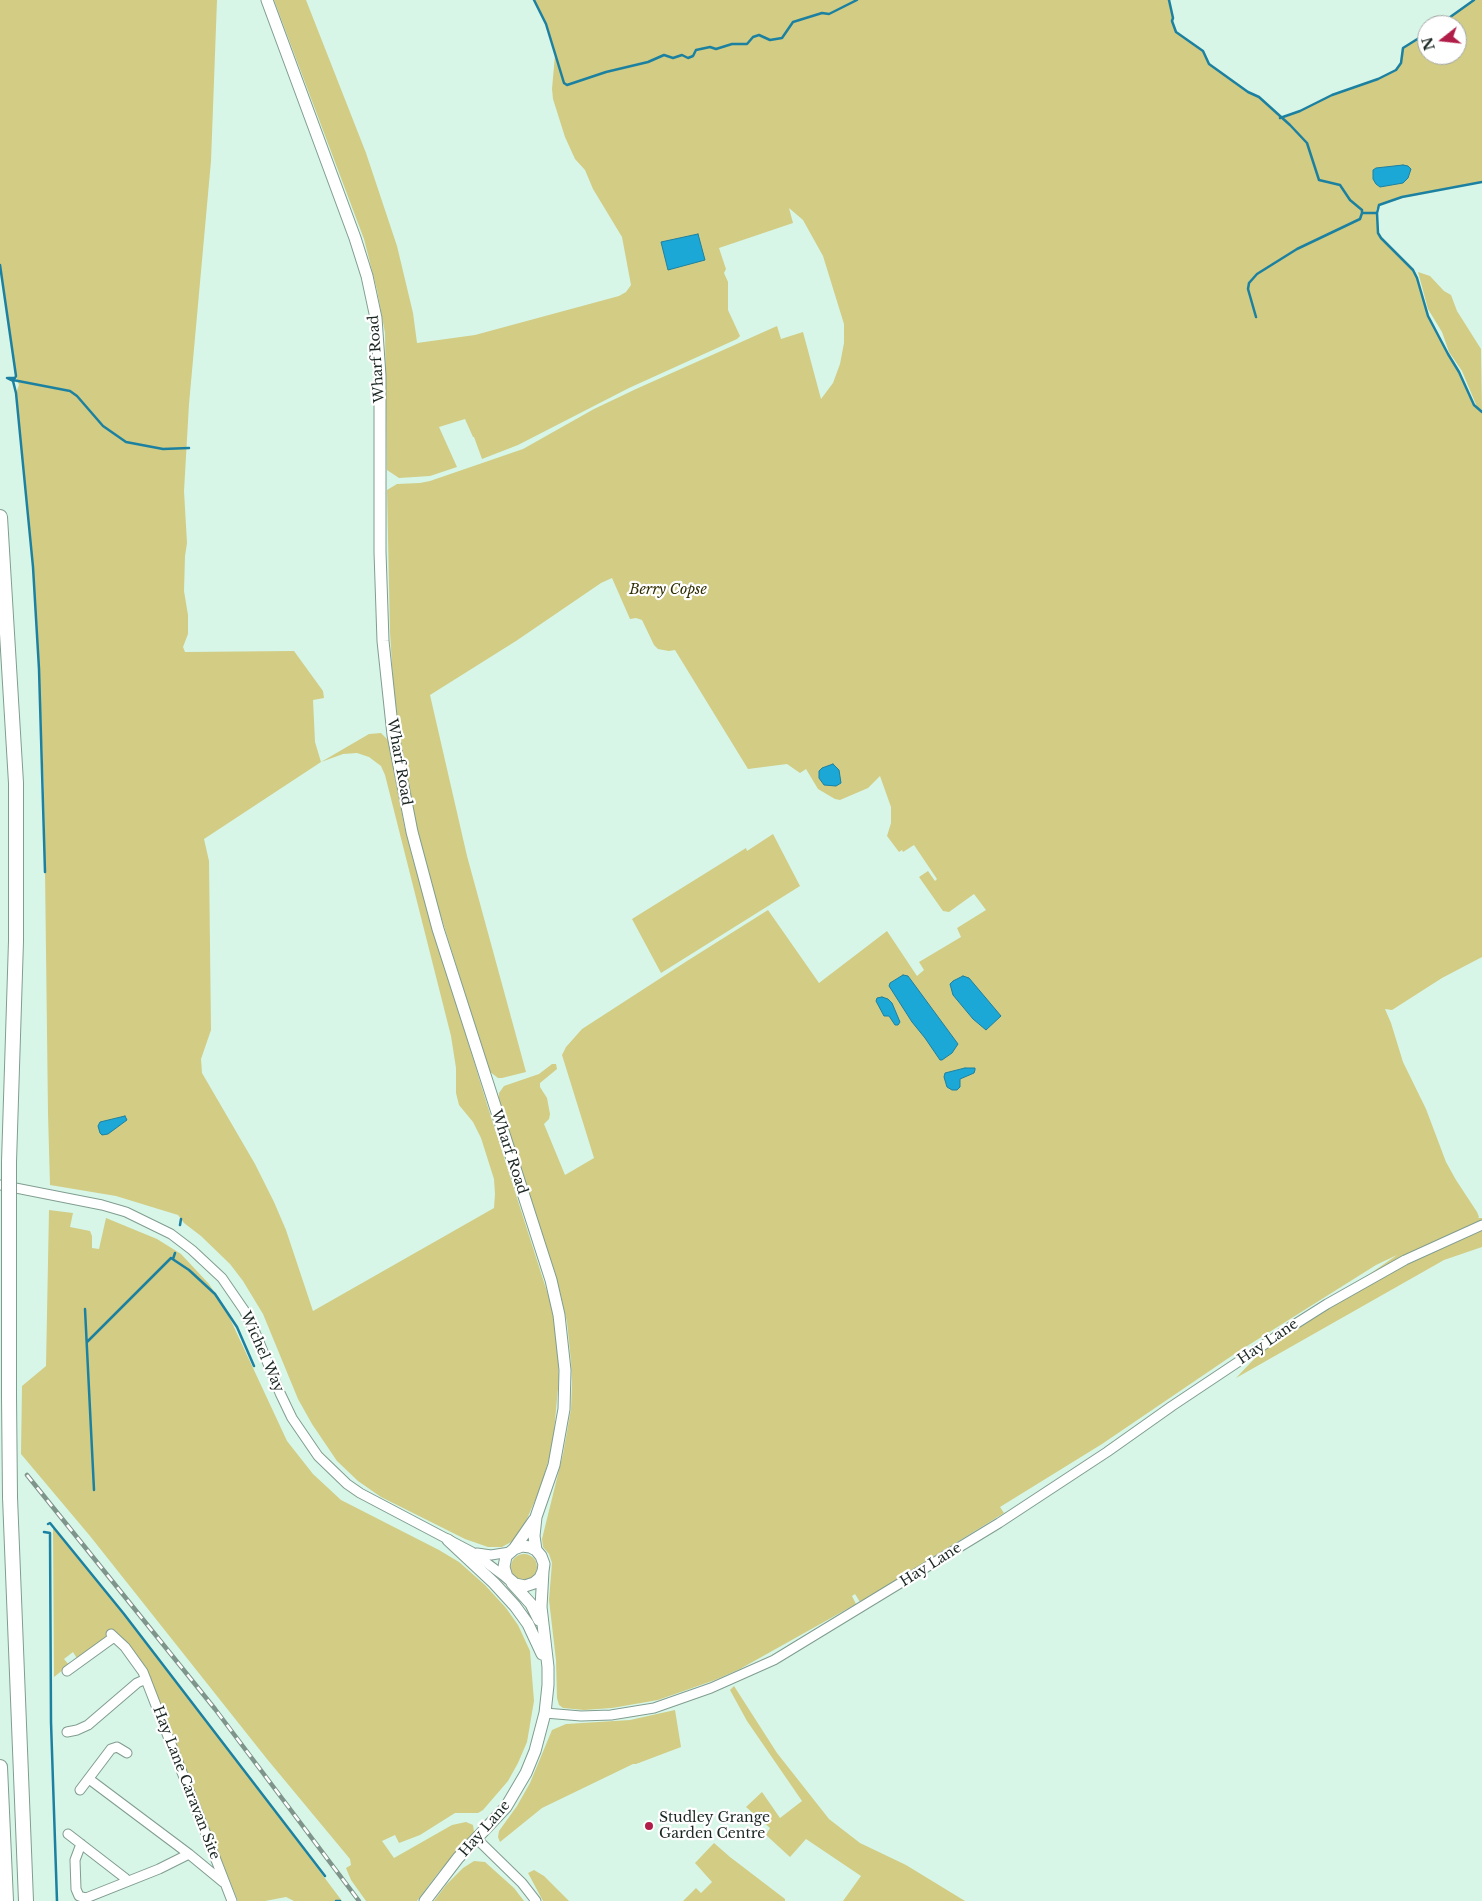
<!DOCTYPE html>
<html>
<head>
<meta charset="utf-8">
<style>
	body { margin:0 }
	#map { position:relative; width:1482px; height:1901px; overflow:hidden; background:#d7f6e8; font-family:"Libre Baskerville",serif }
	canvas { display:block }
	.north { position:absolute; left:1417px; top:15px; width:50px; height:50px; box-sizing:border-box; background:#fff; border:1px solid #a4a9a7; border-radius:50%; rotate:254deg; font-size:14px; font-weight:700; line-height:20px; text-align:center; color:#1b2722 }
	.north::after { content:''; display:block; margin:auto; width:18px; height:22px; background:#b01d48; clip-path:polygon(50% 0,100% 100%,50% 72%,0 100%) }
</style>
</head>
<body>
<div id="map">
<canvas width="1482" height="1901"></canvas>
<div class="north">N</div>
</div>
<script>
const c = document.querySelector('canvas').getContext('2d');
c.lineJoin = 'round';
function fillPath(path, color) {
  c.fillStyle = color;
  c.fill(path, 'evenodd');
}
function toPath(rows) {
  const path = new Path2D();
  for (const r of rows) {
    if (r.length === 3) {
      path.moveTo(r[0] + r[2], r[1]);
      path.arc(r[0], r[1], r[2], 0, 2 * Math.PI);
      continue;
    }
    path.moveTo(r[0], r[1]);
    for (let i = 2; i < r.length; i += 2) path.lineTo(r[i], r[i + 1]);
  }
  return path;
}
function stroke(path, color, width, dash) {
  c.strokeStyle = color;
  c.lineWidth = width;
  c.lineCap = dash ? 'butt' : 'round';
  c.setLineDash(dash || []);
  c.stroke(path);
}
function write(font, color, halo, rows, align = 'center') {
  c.font = font + ' "Libre Baskerville",serif';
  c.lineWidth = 4.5;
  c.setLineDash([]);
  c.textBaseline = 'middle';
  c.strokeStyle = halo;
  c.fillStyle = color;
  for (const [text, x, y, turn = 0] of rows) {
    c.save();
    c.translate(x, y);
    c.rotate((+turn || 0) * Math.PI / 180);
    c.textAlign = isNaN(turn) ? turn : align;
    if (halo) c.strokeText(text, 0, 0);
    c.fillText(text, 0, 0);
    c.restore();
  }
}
fillPath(toPath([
	[0,0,217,0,211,161,189,404,184,491,187,543,185,556,184,591,188,615,188,634,183,647,185,652,294,651,323,691,324,698,313,700,315,742,321,762,369,734,381,733,388,740,404,825,413,860,485,1098,551,1304,556,1329,559,1377,554,1432,550,1455,540,1489,526,1521,513,1541,502,1547,488,1547,465,1539,381,1497,358,1481,337,1461,312,1424,298,1399,263,1314,243,1281,230,1264,201,1236,184,1223,178,1215,116,1196,50,1185,48,1113,44,789,39,669,32,558,16,393,19,385,16,376,0,265],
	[357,753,369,757,381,766,385,775,451,1036,456,1068,456,1093,459,1105,473,1122,481,1138,494,1179,495,1194,494,1208,313,1311,286,1230,274,1202,255,1164,202,1073,201,1059,211,1030,209,861,204,839,321,762,343,754],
	[274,0,306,0,366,153,397,246,413,313,417,343,475,335,619,296,626,292,631,285,622,237,593,189,585,170,575,159,565,137,553,99,552,89,555,55,546,24,534,0,1169,0,1173,18,1172,21,1176,32,1203,51,1209,64,1248,92,1259,97,1281,117,1300,111,1332,95,1378,79,1396,70,1401,63,1403,48,1427,33,1427,55,1457,55,1457,25,1439,25,1474,0,1482,0,1482,182,1402,197,1382,204,1376,209,1378,233,1381,238,1413,270,1417,278,1428,316,1448,354,1459,372,1474,405,1482,412,1482,957,1442,978,1392,1010,1385,1009,1391,1023,1403,1062,1426,1109,1446,1162,1456,1180,1477,1212,1479,1217,1478,1218,1482,1218,1482,1247,1444,1260,1236,1378,1257,1356,1295,1326,1397,1255,1376,1265,1236,1353,1102,1444,1000,1507,1004,1513,860,1602,855,1594,852,1596,856,1604,740,1669,715,1680,658,1700,612,1708,584,1710,563,1708,559,1705,557,1698,556,1660,549,1600,552,1563,549,1554,543,1547,542,1539,563,1454,571,1409,572,1383,571,1361,567,1322,561,1297,504,1119,499,1099,499,1093,504,1086,539,1074,552,1064,556,1064,557,1069,540,1083,540,1087,547,1098,550,1114,549,1119,544,1124,565,1175,594,1158,562,1055,566,1047,582,1029,687,961,768,910,819,983,887,931,917,976,924,970,919,962,961,937,957,928,986,910,974,894,949,912,943,911,919,877,928,871,935,881,937,879,914,845,903,852,902,850,899,852,887,836,891,823,891,807,880,776,868,788,840,800,835,799,818,789,806,769,800,773,787,764,748,769,675,650,669,651,658,649,654,645,642,620,636,618,630,619,612,578,601,583,516,641,430,695,467,856,526,1072,502,1078,498,1078,489,1071,431,884,415,820,401,746,393,681,390,632,387,490,397,484,420,483,430,481,523,449,594,409,636,389,777,326,781,339,803,332,821,399,833,383,840,364,844,343,844,324,823,256,803,220,789,208,793,223,719,248,726,269,724,273,728,282,728,310,740,336,737,339,629,388,518,445,482,459,474,437,473,437,465,419,439,427,457,467,430,476,399,478,387,470,385,333,377,290,364,239],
	[1418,272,1430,276,1444,291,1451,295,1457,311,1481,349,1482,410,1477,407,1462,371,1449,352,1442,332,1428,309],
	[773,834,800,886,661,973,632,919,746,848,747,851],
	[49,1210,73,1213,70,1227,90,1231,92,1236,92,1248,99,1249,106,1218,157,1239,181,1254,209,1284,226,1310,287,1441,313,1474,341,1500,439,1550,459,1562,485,1585,506,1608,518,1625,530,1651,534,1701,527,1742,518,1763,508,1781,483,1810,478,1813,455,1813,420,1835,399,1843,395,1835,382,1841,394,1858,452,1825,466,1822,473,1825,474,1832,438,1873,417,1901,366,1901,351,1880,346,1868,351,1865,350,1859,267,1759,90,1536,21,1454,22,1386,46,1366],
	[53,1527,124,1614,223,1742,342,1901,294,1901,286,1897,265,1901,238,1901,143,1665,135,1653,112,1630,107,1635,107,1638,78,1660,73,1652,64,1659,69,1665,54,1677],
	[524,1567,13],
	[734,1686,777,1753,829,1819,860,1843,906,1865,965,1901,843,1901,861,1876,806,1839,790,1857,766,1835,770,1828,746,1807,762,1792,780,1818,802,1801,747,1721,730,1690],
	[675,1710,681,1747,636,1764,633,1764,542,1808,500,1842,498,1837,499,1831,517,1806,530,1783,552,1730,566,1724,630,1720],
	[714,1843,730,1857,785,1899,785,1901,683,1901,696,1888,701,1893,712,1882,695,1863],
	[474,1861,485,1862,514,1888,524,1901,434,1901,446,1885,463,1868],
	[534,1870,544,1876,569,1901,543,1901,528,1873]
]), '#d2cc84');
const water = toPath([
	[1403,165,1408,166,1411,169,1408,178,1403,183,1380,187,1376,184,1373,179,1373,170,1376,168,1403,165],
	[698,234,705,260,668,270,661,242,698,234],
	[833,764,839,770,841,783,836,786,824,785,819,778,819,771,822,768,833,764],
	[903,975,908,976,958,1044,952,1053,942,1060,940,1060,925,1038,912,1022,889,986,890,983,903,975],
	[963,976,969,978,1001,1016,986,1030,973,1019,953,995,950,984,953,981,963,976],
	[882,997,888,999,892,1003,900,1022,898,1025,895,1025,889,1016,884,1016,876,1001,877,998,882,997],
	[965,1068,975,1068,975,1070,974,1073,960,1079,960,1087,957,1090,952,1090,947,1087,944,1077,945,1073,965,1068],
	[125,1116,127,1120,108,1134,102,1135,100,1133,98,1126,100,1122,125,1116]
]);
fillPath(water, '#1ca8d7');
stroke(water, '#1c81a1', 1);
stroke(toPath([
	[534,0,546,24,564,83,567,85,606,72,648,62,664,55,673,58,682,55,688,58,693,56,696,50,710,47,716,49,732,44,747,44,753,37,759,35,770,40,782,38,793,22,822,13,829,14,857,0],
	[1169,0,1173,18,1172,21,1176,32,1203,51,1209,64,1248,92,1259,97,1290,125,1307,143,1319,180,1340,185,1350,200,1362,210,1362,213,1360,219,1297,249,1257,274,1249,283,1248,289,1256,317],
	[1439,25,1474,0],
	[1280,118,1300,111,1332,95,1378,79,1396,70,1401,63,1403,48,1427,33],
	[1362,213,1377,213,1378,233,1381,238,1413,270,1417,278,1428,316,1448,354,1459,372,1474,405,1482,412],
	[1377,213,1379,205,1402,197,1482,182],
	[0,265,16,376,15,378,8,378],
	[7,378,13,381,16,393,33,567,39,669,45,872],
	[13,380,70,391,77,396,103,426,126,442,163,449,189,448],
	[180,1225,181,1219],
	[173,1259,175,1253],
	[85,1309,94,1490],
	[87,1342,171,1258,189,1270,215,1294,237,1327,254,1366],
	[48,1524,50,1523,124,1614,325,1876],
	[44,1532,50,1533,51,1722,57,1901],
	[336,1901,340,1901]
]), '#1c81a1', 2.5);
const minor = toPath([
	[0,1185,102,1205,126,1212,171,1234,192,1250,222,1278,244,1310,255,1332,280,1393,292,1418,318,1456,347,1484,360,1493,472,1552,508,1579],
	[477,1553,491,1555,510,1552],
	[111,1634,125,1647,143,1672,232,1901],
	[67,1671,114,1637],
	[545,1713,581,1716,611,1715,654,1708,711,1688,774,1660,999,1523,1107,1452,1172,1406,1289,1328,1327,1304,1405,1260,1482,1225],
	[67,1732,77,1730,88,1725,137,1683,146,1679],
	[89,1779,189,1854,223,1882],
	[80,1790,111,1749,117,1747,127,1753],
	[68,1834,125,1878,127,1881],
	[477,1839,522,1883,536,1901],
	[81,1844,75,1860,76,1889,79,1896,86,1898,159,1869,189,1854]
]);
const major = toPath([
	[267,0,355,238,367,276,376,318,380,376,380,552,383,641,393,735,412,832,438,929,551,1280,559,1315,565,1370,564,1409,554,1465,536,1517,534,1536,536,1550],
	[448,1540,494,1583,515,1606,528,1624,542,1654],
	[514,1549,522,1546,530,1547,536,1550,541,1556,544,1564,543,1571,540,1578,534,1583,525,1586,515,1584,507,1577,504,1567,506,1556,514,1549,534,1520],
	[512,1583,531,1604,539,1620],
	[425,1901,458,1858,506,1807,526,1773,535,1751,545,1713,548,1685,548,1667,541,1607,543,1571]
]);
const highway = toPath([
	[0,517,16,783,16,941,9,1162],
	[9,1205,9,1396],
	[10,1497,26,1901],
	[0,1767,6,1901]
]);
stroke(minor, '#809d90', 11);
stroke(major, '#809d90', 13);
stroke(highway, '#809d90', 16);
stroke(minor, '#fff', 9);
stroke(major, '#fff', 11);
stroke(highway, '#fff', 14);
const rail = toPath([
	[27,1475,215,1709,359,1901]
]);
stroke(rail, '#7f958b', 4.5);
stroke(rail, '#fff', 2.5, [8]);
const highwayBridge = toPath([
	[9,1205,9,1162],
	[9,1396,10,1497]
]);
stroke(highwayBridge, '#809d90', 16, []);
stroke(highwayBridge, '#fff', 14);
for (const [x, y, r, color] of [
	[649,1826,5,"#b01d48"]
]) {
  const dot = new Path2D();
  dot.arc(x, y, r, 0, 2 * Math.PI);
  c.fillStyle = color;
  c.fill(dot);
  stroke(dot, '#fff', 2);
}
write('14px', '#1b2722', '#fff', [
	["Wharf Road",377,359,-94],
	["Wharf Road",399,762,80],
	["Wharf Road",509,1152,72],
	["Hay Lane",1268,1342,-34],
	["Wichel Way",262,1352,66],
	["Hay Lane",931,1565,-32],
	["Hay Lane Caravan Site",186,1783,69],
	["Hay Lane",485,1829,-49]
]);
write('italic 14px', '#312d00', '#fff', [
	["Berry Copse",668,590]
]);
write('14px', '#1b2722', '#fff', [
	["Studley Grange",659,1818],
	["Garden Centre",659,1834]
], 'left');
</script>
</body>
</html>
